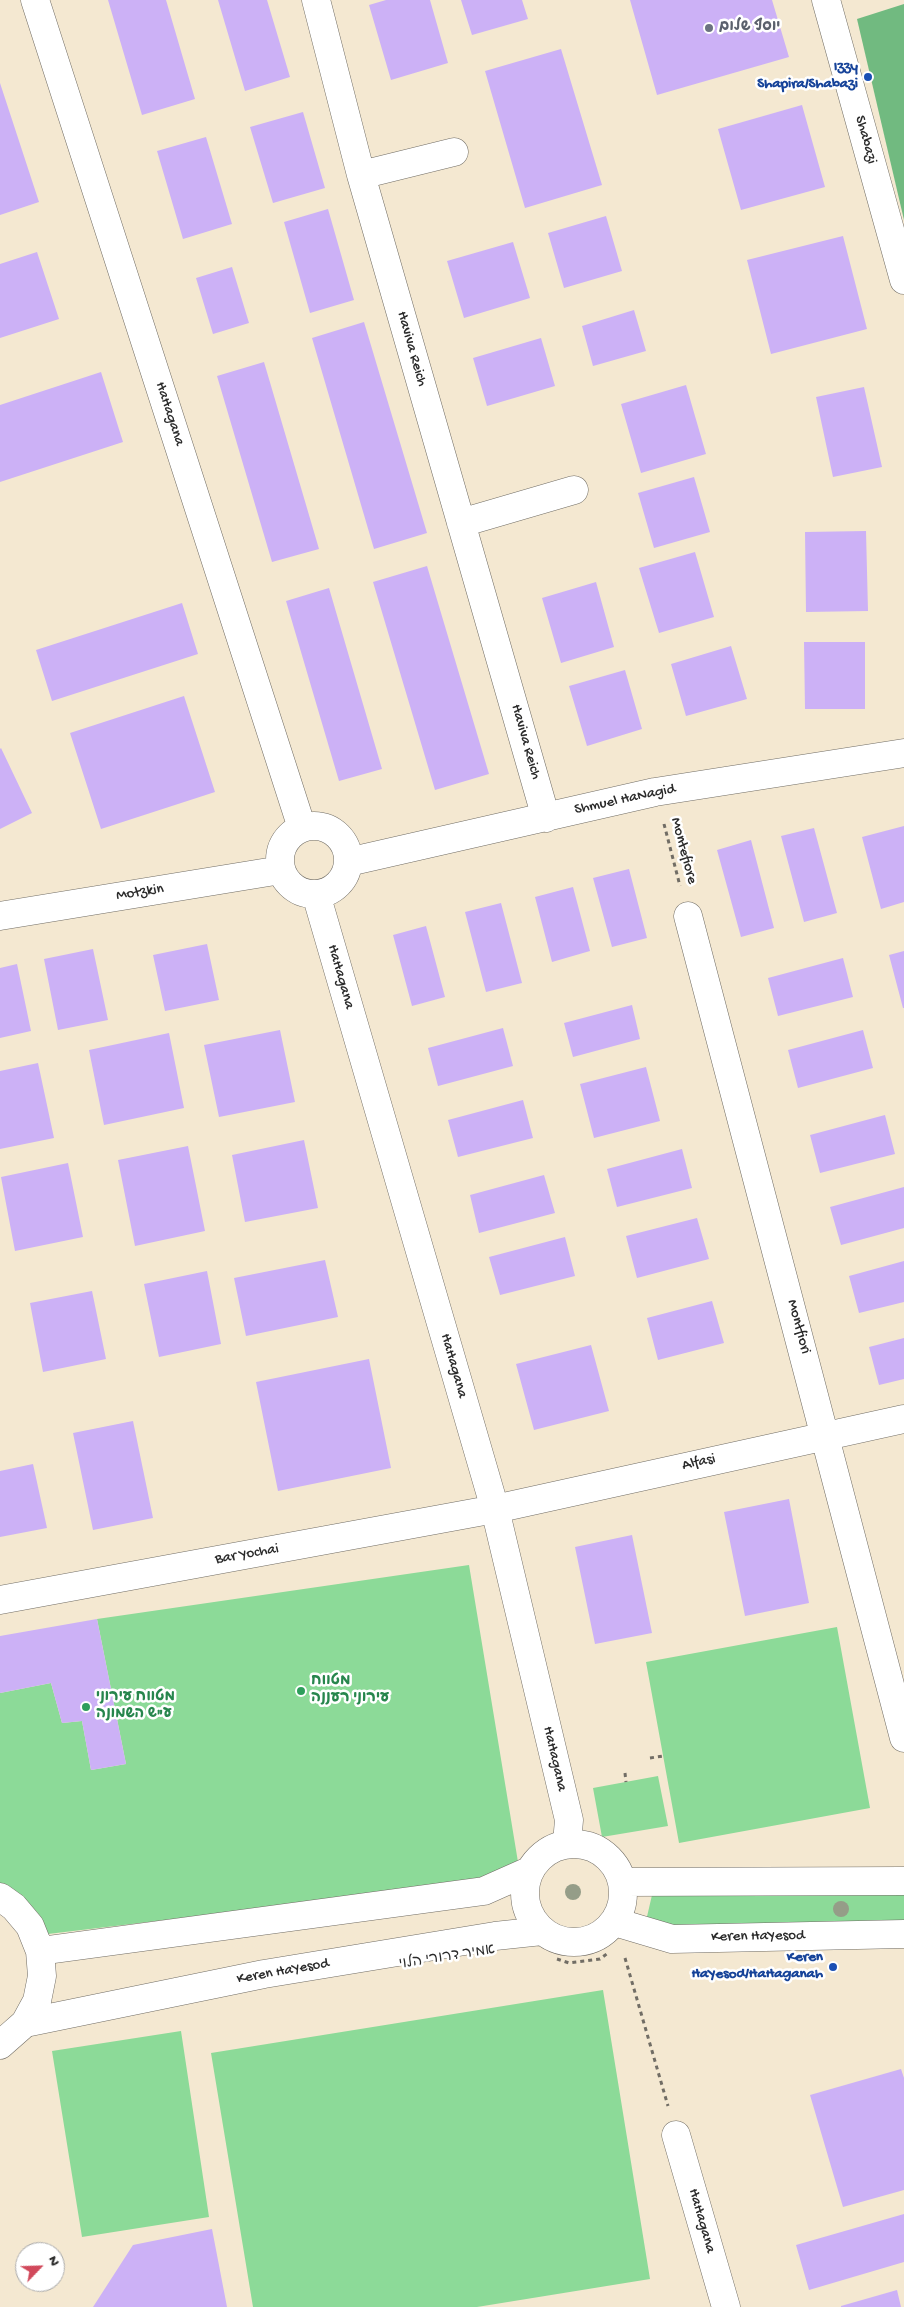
<!DOCTYPE html>
<html>
<head>
<meta charset="utf-8">
<style>
	body { margin:0 }
	#map { position:relative; width:904px; height:2307px; overflow:hidden; background:#f4e8d1; font-family:"Gochi Hand",sans-serif }
	canvas { display:block }
	.north { position:absolute; left:15px; top:2242px; width:50px; height:50px; box-sizing:border-box; background:#fff; border:1px solid #aaa; border-radius:50%; rotate:66deg; font-size:14px; font-weight:700; line-height:20px; text-align:center; color:#2b2b2b }
	.north::after { content:''; display:block; margin:auto; width:18px; height:22px; background:#d1495b; clip-path:polygon(50% 0,100% 100%,50% 72%,0 100%) }
</style>
</head>
<body>
<div id="map">
<canvas width="904" height="2307"></canvas>
<div class="north">N</div>
</div>
<script>
const c = document.querySelector('canvas').getContext('2d');
c.lineJoin = 'round';
function fillPath(path, color) {
  c.fillStyle = color;
  c.fill(path, 'evenodd');
}
function toPath(rows) {
  const path = new Path2D();
  for (const r of rows) {
    if (r.length === 3) {
      path.moveTo(r[0] + r[2], r[1]);
      path.arc(r[0], r[1], r[2], 0, 2 * Math.PI);
      continue;
    }
    path.moveTo(r[0], r[1]);
    for (let i = 2; i < r.length; i += 2) path.lineTo(r[i], r[i + 1]);
  }
  return path;
}
function stroke(path, color, width, dash) {
  c.strokeStyle = color;
  c.lineWidth = width;
  c.lineCap = dash ? 'butt' : 'round';
  c.setLineDash(dash || []);
  c.stroke(path);
}
function write(font, color, halo, rows, align = 'center') {
  c.font = font + ' "Gochi Hand","Playpen Sans Hebrew",sans-serif';
  c.lineWidth = 5;
  c.setLineDash([]);
  c.textBaseline = 'middle';
  c.strokeStyle = halo;
  c.fillStyle = color;
  for (const [text, x, y, turn = 0] of rows) {
    c.save();
    c.translate(x, y);
    c.rotate((+turn || 0) * Math.PI / 180);
    c.textAlign = isNaN(turn) ? turn : align;
    if (halo) c.strokeText(text, 0, 0);
    c.fillText(text, 0, 0);
    c.restore();
  }
}
fillPath(toPath([
	[469,1565,518,1862,483,1882,48,1934,37,1912,0,1885,0,1693,51,1683,62,1723,82,1721,91,1770,126,1764,97,1619],
	[837,1627,870,1808,679,1843,646,1662],
	[658,1776,668,1826,602,1837,593,1788],
	[904,1890,904,1927,677,1932,646,1921,652,1895],
	[603,1990,650,2279,477,2307,253,2307,211,2053],
	[181,2031,209,2217,82,2237,52,2051]
]), '#8cda98');
fillPath(toPath([
	[904,4,904,220,857,19]
]), '#71ba80');
fillPath(toPath([
	[108,0,166,0,195,99,142,115],
	[218,0,267,0,290,77,245,91],
	[386,0,430,0,448,63,391,80,369,5],
	[461,0,522,0,528,19,472,35],
	[630,0,772,0,789,57,657,95],
	[561,49,602,185,525,208,485,71],
	[0,83,39,202,0,215],
	[802,105,825,187,741,210,718,129],
	[303,112,325,188,273,203,250,127],
	[206,137,232,224,183,239,157,151],
	[328,209,354,300,310,313,284,222],
	[606,216,622,271,564,288,548,233],
	[843,236,867,329,771,354,747,260],
	[513,242,530,298,464,318,447,261],
	[37,252,59,319,0,338,0,264],
	[232,267,249,323,213,334,196,278],
	[634,310,646,351,593,366,582,326],
	[364,322,427,533,374,549,312,338],
	[541,338,555,386,487,406,473,358],
	[264,362,319,549,272,562,217,376],
	[101,372,123,442,0,482,0,405],
	[686,385,706,454,641,473,621,404],
	[864,387,882,467,833,477,816,397],
	[694,477,710,532,654,548,638,493],
	[866,531,868,611,806,612,805,532],
	[695,552,714,617,659,633,639,568],
	[427,566,489,774,435,790,373,582],
	[596,582,614,647,561,663,542,598],
	[329,588,382,769,339,781,286,601],
	[182,603,198,654,52,701,36,650],
	[804,642,865,642,865,709,805,709],
	[731,646,747,699,686,716,671,664],
	[625,670,642,729,587,746,569,686],
	[184,696,215,792,101,829,70,733],
	[1,748,32,813,0,829,0,749],
	[904,826,904,902,881,909,862,837],
	[814,828,837,913,804,922,781,836],
	[751,840,774,928,741,937,717,850],
	[629,869,647,938,612,947,593,878],
	[573,887,590,951,552,962,535,897],
	[501,903,522,983,486,992,465,912],
	[426,926,445,997,412,1006,393,935],
	[207,944,219,1000,165,1011,153,955],
	[93,949,108,1020,58,1030,44,959],
	[904,951,904,1008,903,1008,889,955],
	[843,958,853,997,778,1016,768,978],
	[17,964,31,1031,0,1038,0,968],
	[632,1005,640,1039,573,1057,564,1023],
	[503,1028,513,1066,438,1086,428,1048],
	[280,1030,295,1102,219,1117,204,1045],
	[863,1030,873,1068,798,1088,788,1050],
	[169,1033,184,1108,104,1125,89,1050],
	[38,1063,54,1138,0,1149,0,1071],
	[646,1067,660,1121,594,1138,580,1084],
	[523,1100,533,1138,458,1157,448,1120],
	[885,1115,895,1154,820,1173,810,1135],
	[304,1140,318,1208,245,1222,232,1155],
	[188,1146,205,1231,135,1246,118,1160],
	[682,1149,692,1188,617,1207,607,1169],
	[68,1163,83,1237,15,1251,1,1177],
	[544,1175,555,1213,479,1233,470,1195],
	[904,1187,904,1228,841,1245,830,1207],
	[697,1218,709,1259,637,1278,626,1236],
	[565,1237,575,1276,500,1295,489,1257],
	[325,1260,338,1317,246,1336,234,1278],
	[904,1261,904,1302,859,1313,849,1276],
	[207,1271,221,1344,159,1357,144,1284],
	[92,1291,106,1359,43,1372,30,1303],
	[712,1301,724,1343,658,1360,647,1318],
	[904,1338,904,1379,879,1385,869,1347],
	[591,1345,609,1411,534,1430,516,1364],
	[369,1359,391,1468,278,1491,256,1382],
	[133,1421,153,1518,93,1530,73,1433],
	[33,1464,47,1528,0,1537,0,1471],
	[789,1499,809,1603,745,1616,724,1512],
	[632,1535,652,1633,595,1644,575,1547],
	[97,1619,126,1764,91,1770,82,1721,62,1723,51,1683,0,1693,0,1636],
	[901,2069,904,2078,904,2190,843,2207,810,2095],
	[904,2214,904,2262,809,2290,796,2245],
	[212,2229,227,2307,93,2307,133,2245],
	[897,2290,901,2307,841,2307,841,2306]
]), '#ccb1f6');
const minor = toPath([
	[35,0,302,828],
	[316,0,361,175,546,818],
	[826,0,904,280],
	[361,175,454,152],
	[461,523,574,490],
	[314,860,34],
	[348,862,655,792,904,753],
	[316,894,495,1509,569,1820,567,1843],
	[0,916,281,870],
	[688,916,904,1738],
	[0,1600,495,1509,904,1419],
	[676,2135,726,2307]
]);
const tertiary = toPath([
	[574,1893,49],
	[622,1882,904,1881],
	[0,1897,14,1907,30,1926,40,1951,42,1976,37,2001,25,2023,0,2045],
	[615,1922,672,1939,904,1934],
	[40,1951,484,1891,529,1871],
	[25,2023,264,1974,495,1936,542,1931]
]);
stroke(minor, '#716d65', 29);
stroke(tertiary, '#716d65', 29);
stroke(toPath([
	[664,824,680,886],
	[650,1758,663,1756],
	[625,1773,626,1782],
	[625,1958,668,2106],
	[557,1959,569,1963,600,1959,608,1953]
]), '#716d65', 3, [4, 4]);
stroke(minor, '#fff', 28);
stroke(tertiary, '#fff', 28);
c.fillStyle = '#959d88';
for (const [x, y] of [
	[573,1892],
	[841,1909]
]) {
  c.beginPath();
  c.arc(x, y, 8, 0, 2 * Math.PI);
  c.fill();
}
for (const [x, y, r, color] of [
	[709,28,5,"#6b7280"],
	[868,77,5,"#1a4fb4"],
	[301,1691,5,"#2e9e5b"],
	[86,1707,5,"#2e9e5b"],
	[833,1967,5,"#1a4fb4"]
]) {
  const dot = new Path2D();
  dot.arc(x, y, r, 0, 2 * Math.PI);
  c.fillStyle = color;
  c.fill(dot);
  stroke(dot, '#fff', 2);
}
write('bold 15px', '#5b616d', '#fff', [
	["יוסף שלום",719,28]
], 'left');
write('bold 15px', '#164399', '#fff', [
	["Izzy",858,68],
	["Shapira/Shabazi",858,85],
	["Keren",823,1958],
	["HaYesod/HaHaganah",823,1975]
], 'right');
write('15px', '#2b2b2b', '#fff', [
	["Shabazi",865,140,75],
	["Haviva Reich",411,349,74],
	["HaHagana",169,414,72],
	["Haviva Reich",525,742,74],
	["Shmuel HaNagid",625,800,-12],
	["Montefiore",683,851,75],
	["Motzkin",140,893,-9],
	["HaHagana",340,977,74],
	["Montfiori",798,1327,75],
	["HaHagana",453,1366,74],
	["Alfasi",699,1463,-13],
	["Bar Yochai",247,1555,-10],
	["HaHagana",554,1759,77],
	["Keren HaYesod",758,1937,-1],
	["אמיר דרורי הלוי",447,1958,-9],
	["Keren HaYesod",283,1972,-10],
	["HaHagana",701,2221,74]
]);
write('bold 15px', '#27864d', '#fff', [
	["מטווח",311,1682],
	["עירוני רעננה",311,1699],
	["מטווח עירוני",96,1698],
	["ע\"ש השמונה",96,1715]
], 'left');
</script>
</body>
</html>
